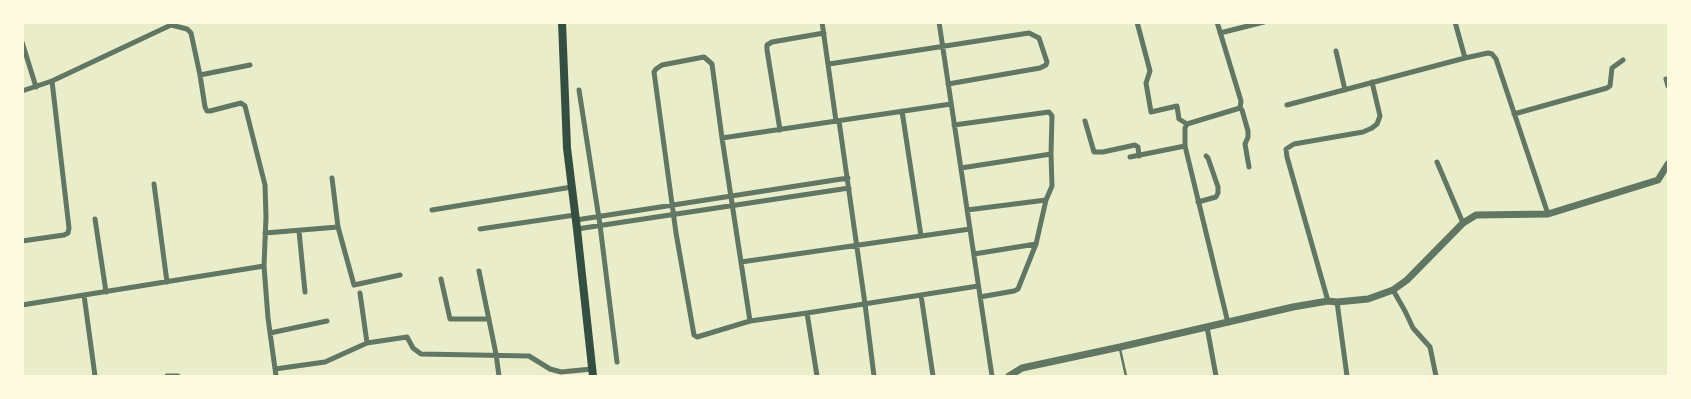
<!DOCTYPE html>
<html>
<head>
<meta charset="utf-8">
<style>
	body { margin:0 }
	#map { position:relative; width:1691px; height:399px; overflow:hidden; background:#e9edc9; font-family:"Source Sans 3",sans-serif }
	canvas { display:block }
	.frame { position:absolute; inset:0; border:24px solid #fefae0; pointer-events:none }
</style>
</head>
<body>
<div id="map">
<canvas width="1691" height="399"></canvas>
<div class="frame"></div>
</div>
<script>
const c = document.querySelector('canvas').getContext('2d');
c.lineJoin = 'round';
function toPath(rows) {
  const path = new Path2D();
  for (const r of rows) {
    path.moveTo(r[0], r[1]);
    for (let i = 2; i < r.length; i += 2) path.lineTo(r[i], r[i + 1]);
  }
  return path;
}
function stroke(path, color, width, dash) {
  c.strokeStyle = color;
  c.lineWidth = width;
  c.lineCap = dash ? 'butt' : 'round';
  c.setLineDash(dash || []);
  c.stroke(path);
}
stroke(toPath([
	[1120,349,1126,376]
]), '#617663', 2.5);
stroke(toPath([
	[822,22,836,121],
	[939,22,992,376],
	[1137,22,1150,71,1146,83,1151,112,1177,106,1179,119,1187,124],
	[1217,22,1241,101,1240,108,1187,124,1185,128,1185,146,1228,323],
	[1220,33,1264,22],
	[22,42,36,87],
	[1336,51,1345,90],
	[1465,58,1488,53,1492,54,1496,59,1548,214],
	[829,64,1029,33,1039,38,1047,62,1046,65,1040,68,948,84],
	[200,75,250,65],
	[1666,79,1668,86],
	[579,90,600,225,617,362],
	[22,91,52,81,171,25,187,29,191,33,200,75,205,107,207,111,210,111,241,103,245,106,265,185,266,217,264,266,268,318,276,376],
	[1287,105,1465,58,1455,22],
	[1240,108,1242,110,1248,131,1248,137,1245,144,1249,167],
	[902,111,921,236],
	[1514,114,1607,88,1610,86,1612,68,1623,60],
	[839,121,865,304,874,376],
	[1085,121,1094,152,1103,152,1135,145,1138,147,1139,156],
	[954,125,1049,112,1052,116,1051,154,961,168],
	[780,130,767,50,767,45,772,42,824,33],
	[722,138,951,104],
	[1130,157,1185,146],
	[1437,162,1463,223],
	[154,184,167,282],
	[1046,200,1052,186,1051,154],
	[1198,202,1216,197,1218,193,1218,187,1208,158,1206,156],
	[432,210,572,187],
	[967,210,1046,200,1036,244,974,254],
	[95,219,106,292],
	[576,220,848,178],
	[338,227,354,285,400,275],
	[480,229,575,215],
	[577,229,849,188],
	[299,231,305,292],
	[265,233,338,227,332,178],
	[22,241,64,235,68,233,69,228,52,81],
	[741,262,970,229],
	[479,271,496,354,499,376],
	[441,279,450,319,489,319],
	[1393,290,1405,311,1413,328,1430,347,1436,376],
	[360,293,367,343],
	[84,295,95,376],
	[921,295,933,376],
	[980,297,1014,291,1018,289,1036,244],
	[1328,301,1287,157,1286,149,1294,144,1363,132,1372,128,1377,124,1380,116,1372,82],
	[1337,302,1347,376],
	[22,305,264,266],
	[807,313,817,376],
	[750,321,722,138,712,64,704,57,662,65,656,69,654,72,676,233,694,335,697,337,750,321,807,313,978,286],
	[1207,327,1216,376],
	[270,333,327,321],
	[275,369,325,362,367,343,407,337,413,348,421,354,529,356,550,369,561,372,592,369],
	[167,376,178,376]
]), '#617663', 5);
stroke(toPath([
	[1009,376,1022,368,1120,347,1293,307,1328,301,1337,302,1368,299,1393,290,1407,280,1463,223,1476,215,1548,214,1658,180,1668,164]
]), '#617663', 7);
stroke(toPath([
	[562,22,567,148,577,229,593,376]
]), '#344e41', 8);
</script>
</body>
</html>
